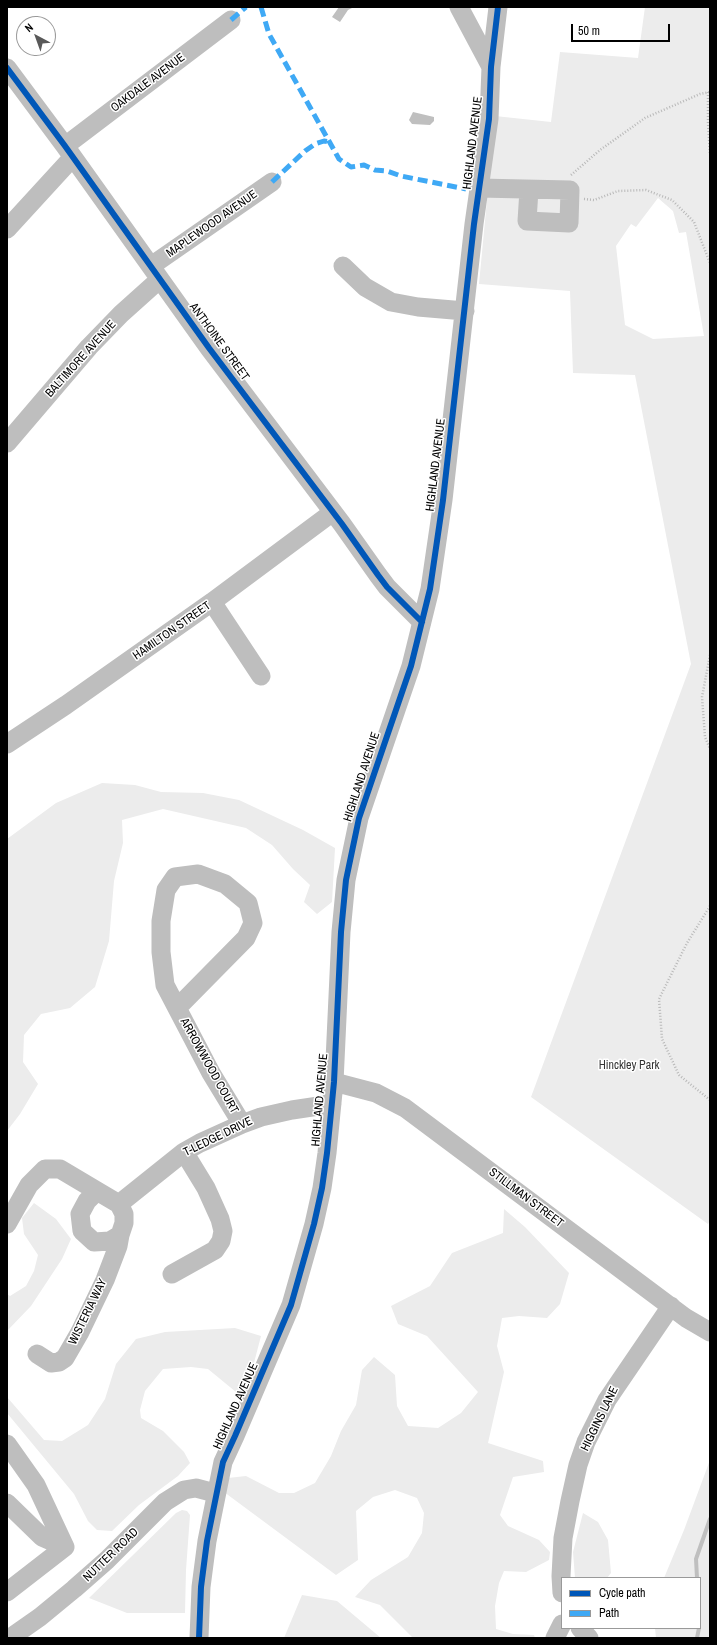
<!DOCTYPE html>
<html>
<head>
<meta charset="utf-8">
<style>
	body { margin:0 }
	#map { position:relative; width:717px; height:1645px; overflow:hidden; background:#fff; font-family:"Archivo Narrow",sans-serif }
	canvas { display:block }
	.frame { position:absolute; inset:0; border:8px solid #000; pointer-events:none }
	.legend { position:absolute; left:561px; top:1577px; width:140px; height:52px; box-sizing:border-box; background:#fff; border:1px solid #999; margin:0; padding:5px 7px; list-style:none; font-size:12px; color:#000 }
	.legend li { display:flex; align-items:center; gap:8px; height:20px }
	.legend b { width:20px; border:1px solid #999 }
	.north { position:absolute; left:16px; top:16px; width:40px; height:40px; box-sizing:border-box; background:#fff; border:1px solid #999; border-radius:50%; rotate:319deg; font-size:11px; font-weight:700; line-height:16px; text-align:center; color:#000 }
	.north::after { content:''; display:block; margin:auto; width:14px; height:18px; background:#595959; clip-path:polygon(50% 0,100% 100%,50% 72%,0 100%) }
	.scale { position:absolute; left:571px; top:24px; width:99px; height:18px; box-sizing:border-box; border:2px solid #000; border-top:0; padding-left:5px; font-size:12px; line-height:14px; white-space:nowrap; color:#000; -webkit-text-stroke:3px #fff; paint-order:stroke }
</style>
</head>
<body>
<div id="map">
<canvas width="717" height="1645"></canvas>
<div class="frame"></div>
<ul class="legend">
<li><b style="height:5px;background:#0057b8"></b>Cycle path</li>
<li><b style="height:5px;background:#3fa9f5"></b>Path</li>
</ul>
<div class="north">N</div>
<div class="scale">50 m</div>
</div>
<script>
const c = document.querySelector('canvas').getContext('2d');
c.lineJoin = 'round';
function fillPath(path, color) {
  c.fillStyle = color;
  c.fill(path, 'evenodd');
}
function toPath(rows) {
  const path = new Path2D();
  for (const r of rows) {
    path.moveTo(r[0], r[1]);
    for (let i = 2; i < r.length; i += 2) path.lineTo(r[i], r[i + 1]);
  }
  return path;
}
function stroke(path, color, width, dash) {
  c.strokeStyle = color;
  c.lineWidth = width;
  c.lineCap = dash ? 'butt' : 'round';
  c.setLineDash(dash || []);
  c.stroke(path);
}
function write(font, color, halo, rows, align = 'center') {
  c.font = font + ' "Archivo Narrow",sans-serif';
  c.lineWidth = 3;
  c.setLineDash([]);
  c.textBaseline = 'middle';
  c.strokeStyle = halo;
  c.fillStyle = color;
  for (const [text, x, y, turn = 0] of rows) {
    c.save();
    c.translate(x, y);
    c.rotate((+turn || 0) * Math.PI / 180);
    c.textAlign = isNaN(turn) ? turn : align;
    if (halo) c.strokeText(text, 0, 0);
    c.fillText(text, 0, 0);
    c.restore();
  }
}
fillPath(toPath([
	[645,7,710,7,710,1220,708,1224,531,1097,691,664,635,375,573,373,570,291,479,284,495,116,551,122,560,52,638,58],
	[658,198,673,211,679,233,686,232,704,336,653,339,625,325,616,246,631,224,636,227],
	[102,783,135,785,161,792,203,793,239,800,303,830,335,848,332,902,317,914,304,902,310,885,293,869,272,845,246,828,163,809,122,820,123,843,114,881,109,941,95,987,70,1008,41,1014,24,1035,23,1062,38,1084,20,1114,7,1131,7,839,56,803],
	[34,1203,56,1219,71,1239,62,1259,31,1306,7,1331,7,1294,10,1296,26,1286,34,1271,38,1255,24,1234,22,1218],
	[504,1209,525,1227,569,1273,560,1304,547,1318,519,1316,502,1318,497,1346,504,1372,488,1443,543,1461,544,1472,513,1477,500,1515,508,1526,539,1540,550,1552,549,1560,526,1572,504,1571,499,1583,495,1606,496,1629,513,1634,534,1635,535,1638,413,1638,380,1605,355,1597,371,1580,408,1557,422,1533,424,1513,417,1498,395,1490,373,1497,356,1511,358,1560,336,1575,224,1492,228,1478,246,1476,279,1493,294,1493,315,1483,331,1456,341,1431,356,1405,362,1370,374,1357,395,1375,397,1406,408,1426,438,1428,461,1413,478,1392,427,1336,398,1324,391,1306,430,1286,452,1253,503,1233],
	[235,1328,261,1336,249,1382,236,1392,208,1369,191,1367,163,1369,145,1391,140,1410,141,1418,163,1431,184,1452,190,1463,178,1476,139,1505,112,1531,97,1530,88,1521,74,1494,7,1413,7,1397,44,1440,62,1441,88,1425,105,1399,116,1364,136,1339,165,1332],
	[710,1460,710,1638,656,1638,655,1628,700,1628,700,1578,664,1578,684,1530],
	[182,1510,187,1511,190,1515,186,1570,185,1613,127,1613,89,1598,176,1513],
	[583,1513,598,1522,608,1540,611,1573,607,1578,575,1578,573,1552],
	[302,1595,337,1601,381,1638,284,1638]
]), '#ececec');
fillPath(toPath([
	[339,7,352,8,348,10,340,22,332,17],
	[413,112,434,117,434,121,430,125,412,124,409,120]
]), '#bfbfbf');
stroke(toPath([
	[697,1578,696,1559,710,1519],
	[697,1638,699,1628]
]), '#bfbfbf', 4);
stroke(toPath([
	[708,92,708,123,710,155],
	[571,175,600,150,645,118,700,94,710,92],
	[584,199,594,200,618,191,646,190,672,200,694,222,710,263],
	[710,655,702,697,705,737,710,749],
	[710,906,687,943,659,999,662,1039,679,1075,710,1100]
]), '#b9b9b9', 2.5, [1, 2]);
stroke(toPath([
	[459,7,491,67],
	[7,68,65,146,209,348,342,524,378,575,387,587,422,622],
	[65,146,231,20],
	[479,188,570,190,569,223,527,221,529,190],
	[7,229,73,157],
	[151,266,272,182],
	[343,266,365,287,391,302,418,307,465,311],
	[7,443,89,347,121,314,160,279],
	[212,602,261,676],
	[7,744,66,705,212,602,333,512],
	[177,1008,165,985,161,952,161,921,166,890,175,877,198,874,225,884,248,903,253,923,246,938,177,1008,211,1073,242,1124],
	[334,1082,376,1093,405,1108,686,1318,710,1332],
	[119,1204,184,1152,200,1143,242,1124,261,1117,292,1110,332,1104],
	[7,1224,29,1185,45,1169,60,1169,97,1191],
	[172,1274,215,1250,221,1241,223,1231,220,1219,206,1188,184,1152],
	[37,1354,51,1363,59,1362,65,1358,80,1332,105,1280,118,1246,120,1235,124,1223,124,1214,119,1204,97,1191,87,1201,80,1214,82,1231,94,1242,110,1241,120,1235],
	[7,1444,36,1485,65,1547,7,1592],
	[7,1503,42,1537,65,1547],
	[562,1593,561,1576,563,1538,570,1501,578,1465,586,1442,607,1400,671,1306],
	[580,1628,589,1638],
	[10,1638,40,1617,74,1589,107,1560,165,1502,184,1490,196,1488,215,1493],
	[199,1638,201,1587,207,1541,223,1462,235,1436,291,1305,314,1224,322,1188,327,1153,334,1082,341,932,346,880,359,818,411,666,430,589,443,500,474,224,489,119,491,67,498,7],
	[555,1638,562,1624]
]), '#bebebe', 19);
stroke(toPath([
	[261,7,269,34,339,159,351,167,364,165,375,170,387,171,401,176,466,189],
	[231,20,246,7],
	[272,182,305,151,315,144,324,141,330,142]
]), '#3fa9f5', 5, [10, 5]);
stroke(toPath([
	[7,68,65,146,209,348,342,524,378,575,387,587,422,622],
	[199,1638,201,1587,207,1541,223,1462,235,1436,291,1305,314,1224,322,1188,327,1153,334,1082,341,932,346,880,359,818,411,666,430,589,443,500,474,224,489,119,491,67,498,7]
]), '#0057b8', 6);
write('12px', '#000', '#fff', [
	["OAKDALE AVENUE",148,83,-37],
	["HIGHLAND AVENUE",473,143,-83],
	["MAPLEWOOD AVENUE",212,224,-35],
	["ANTHOINE STREET",219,342,54],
	["BALTIMORE AVENUE",81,359,-48],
	["HIGHLAND AVENUE",436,465,-83],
	["HAMILTON STREET",172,631,-35],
	["HIGHLAND AVENUE",362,777,-72],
	["ARROWWOOD COURT",209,1066,61],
	["HIGHLAND AVENUE",320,1100,-85],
	["T-LEDGE DRIVE",218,1137,-26],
	["STILLMAN STREET",526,1198,37],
	["WISTERIA WAY",88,1312,-64],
	["HIGHLAND AVENUE",236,1406,-66],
	["HIGGINS LANE",600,1419,-64],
	["NUTTER ROAD",111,1555,-44]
]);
write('12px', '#333', '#fff', [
	["Hinckley Park",629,1066]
]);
</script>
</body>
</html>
